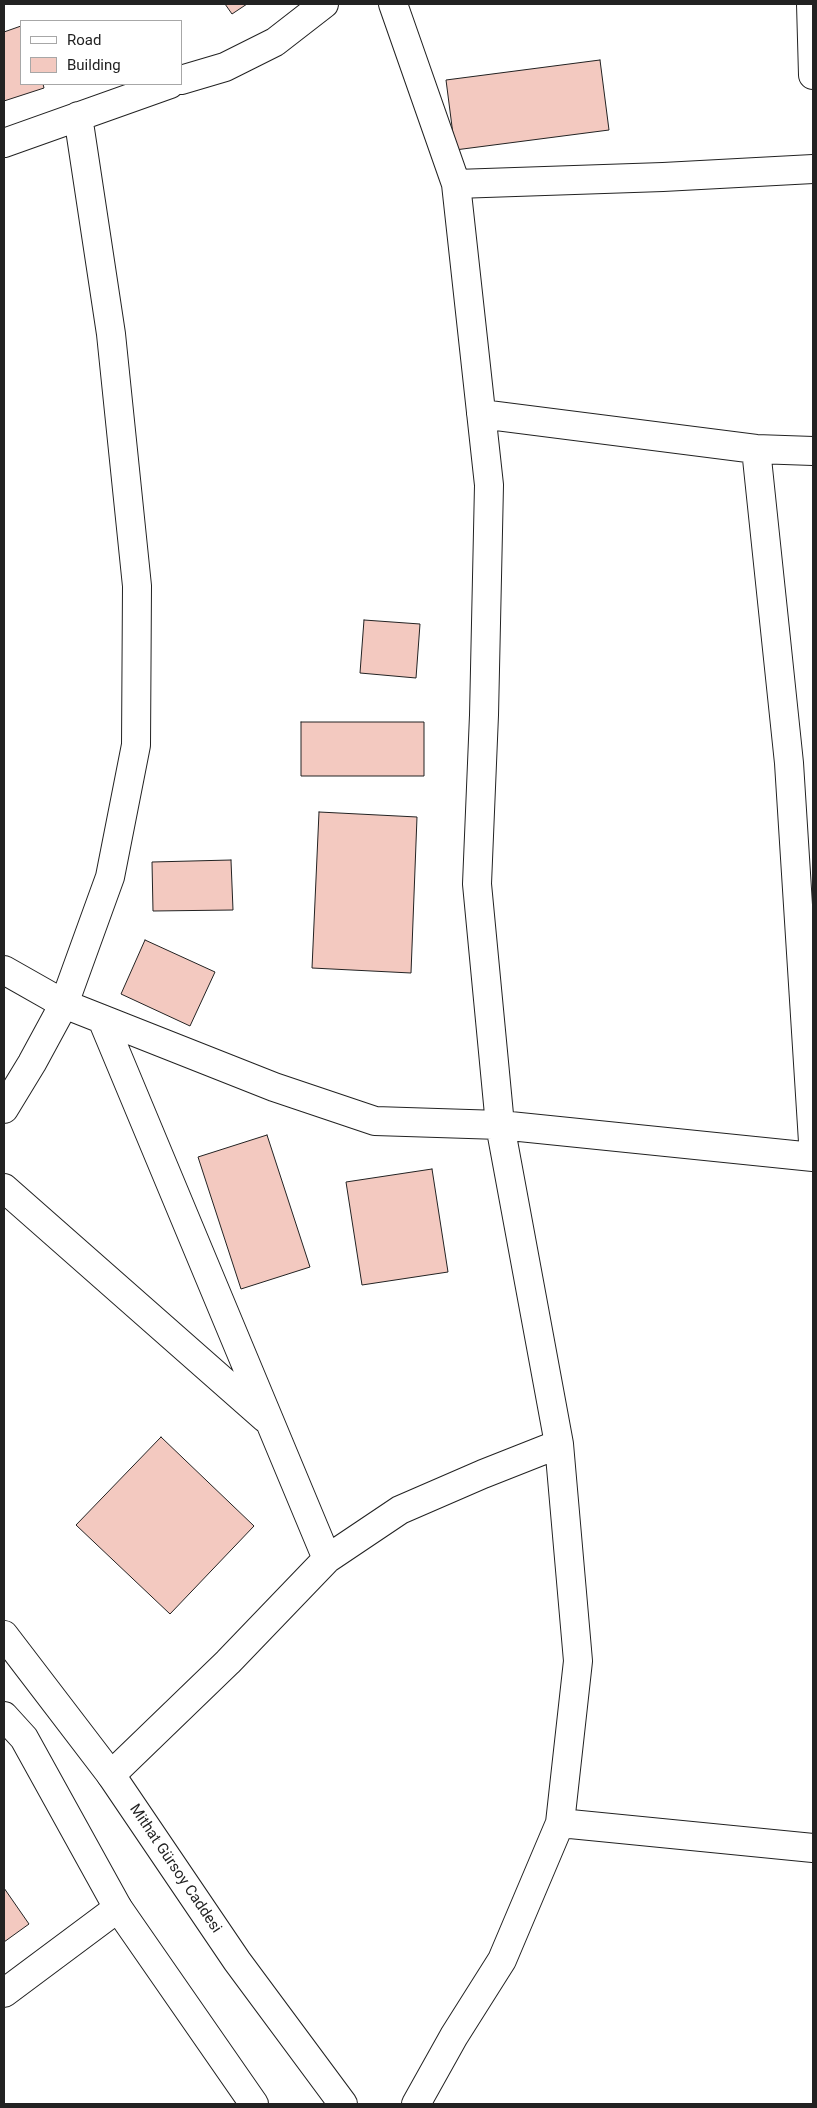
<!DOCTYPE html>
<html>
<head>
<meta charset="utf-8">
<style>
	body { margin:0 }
	#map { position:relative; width:817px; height:2108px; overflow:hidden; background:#fff; font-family:Roboto,sans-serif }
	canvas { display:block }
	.frame { position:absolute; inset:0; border:5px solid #222; pointer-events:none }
	.legend { position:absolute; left:20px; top:20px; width:162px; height:65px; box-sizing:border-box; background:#fff; border:1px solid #a7a7a7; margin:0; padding:6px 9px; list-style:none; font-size:15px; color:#222 }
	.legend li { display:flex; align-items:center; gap:10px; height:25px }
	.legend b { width:25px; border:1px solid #a7a7a7 }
</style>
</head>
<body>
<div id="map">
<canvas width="817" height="2108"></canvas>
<div class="frame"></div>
<ul class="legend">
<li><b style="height:6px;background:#fff"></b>Road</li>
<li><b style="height:14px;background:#f3c9c0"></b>Building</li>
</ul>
</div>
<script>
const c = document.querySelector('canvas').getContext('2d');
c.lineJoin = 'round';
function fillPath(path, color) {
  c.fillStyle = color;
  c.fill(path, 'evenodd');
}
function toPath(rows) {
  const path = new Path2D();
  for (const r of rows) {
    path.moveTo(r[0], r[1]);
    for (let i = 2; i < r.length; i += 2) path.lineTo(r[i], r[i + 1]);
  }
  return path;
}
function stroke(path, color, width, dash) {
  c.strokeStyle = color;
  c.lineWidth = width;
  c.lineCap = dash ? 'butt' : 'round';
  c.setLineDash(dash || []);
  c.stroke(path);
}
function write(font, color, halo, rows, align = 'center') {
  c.font = font + ' Roboto,sans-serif';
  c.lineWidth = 4;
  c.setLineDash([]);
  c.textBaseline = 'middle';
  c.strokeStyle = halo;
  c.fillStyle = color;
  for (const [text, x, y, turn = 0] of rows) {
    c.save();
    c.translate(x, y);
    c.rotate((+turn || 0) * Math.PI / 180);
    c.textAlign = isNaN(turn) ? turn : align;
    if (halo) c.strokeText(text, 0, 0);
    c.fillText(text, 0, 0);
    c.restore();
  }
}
const building = toPath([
	[225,4,247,4,232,14,225,4],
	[21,26,21,84,43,84,44,88,4,101,4,32,21,26],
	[600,60,609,130,455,150,446,80,600,60],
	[364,620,420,624,416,678,360,673,364,620],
	[301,722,424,722,424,776,301,776,301,722],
	[319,812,417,817,411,973,312,968,319,812],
	[231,860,233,910,153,911,152,862,231,860],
	[145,940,215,972,190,1026,121,994,145,940],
	[267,1135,310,1267,241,1289,198,1157,267,1135],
	[432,1169,448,1272,362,1285,346,1182,432,1169],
	[161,1437,254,1526,170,1614,76,1525,161,1437],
	[4,1888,29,1924,4,1942,4,1888]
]);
fillPath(building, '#f3c9c0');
stroke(building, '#222', 1);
const minor = toPath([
	[393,4,456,184,489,485,484,715,477,884,500,1125,559,1444,578,1661,560,1823,502,1960,454,2036,416,2104],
	[811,4,813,75],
	[181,80,225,67,275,42,324,4],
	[4,143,170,84],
	[456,184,663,177,813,169],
	[481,414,756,449,813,451],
	[756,449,789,763,813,1142],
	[4,970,64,1004,274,1087,375,1121,500,1125,813,1157],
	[102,1019,327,1559],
	[4,1109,32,1063,64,1004,110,877,136,745,137,586,111,334,78,116],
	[4,1188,265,1418],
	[111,1775,228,1662,327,1559,400,1510,483,1474,559,1444],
	[560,1823,813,1848],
	[4,1993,118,1908]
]);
const secondary = toPath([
	[4,1635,111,1775,237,1961,343,2104],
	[4,1716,24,1738,118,1908,254,2104]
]);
stroke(minor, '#222', 30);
stroke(secondary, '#222', 30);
stroke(minor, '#fff', 28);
stroke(secondary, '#fff', 28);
write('15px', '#222', '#fff', [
	["Mithat Gürsoy Caddesi",175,1869,56]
]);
</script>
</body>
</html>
